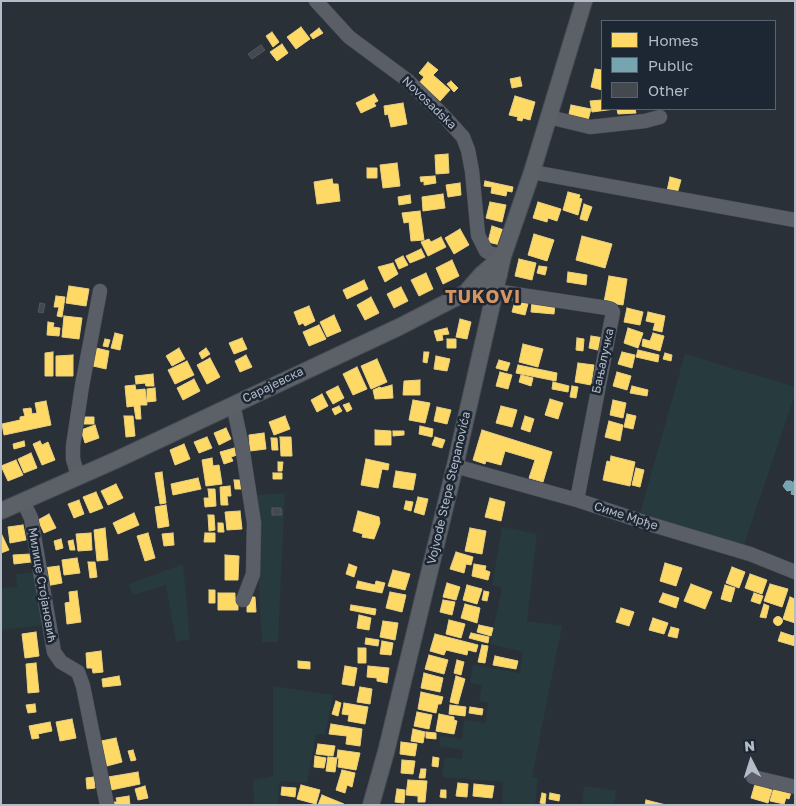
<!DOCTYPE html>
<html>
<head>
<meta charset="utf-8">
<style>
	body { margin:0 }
	#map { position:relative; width:796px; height:806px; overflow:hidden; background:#2a3038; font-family:"Golos Text",sans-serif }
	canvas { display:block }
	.frame { position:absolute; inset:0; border:2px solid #b4bcc9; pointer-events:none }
	.legend { position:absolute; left:601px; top:20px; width:175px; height:90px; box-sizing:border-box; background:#1d2633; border:1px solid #59626f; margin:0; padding:6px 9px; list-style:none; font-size:15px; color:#b4bcc9 }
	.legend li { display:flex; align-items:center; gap:10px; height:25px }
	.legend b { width:25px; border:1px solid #59626f }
	.north { position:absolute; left:726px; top:736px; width:50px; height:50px; -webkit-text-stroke:4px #1d2633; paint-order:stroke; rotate:355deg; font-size:14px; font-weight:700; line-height:20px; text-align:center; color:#b4bcc9 }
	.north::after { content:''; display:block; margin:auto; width:18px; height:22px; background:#b4bcc9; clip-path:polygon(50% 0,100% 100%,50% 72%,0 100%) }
</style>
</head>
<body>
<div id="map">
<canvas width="796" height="806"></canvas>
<div class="frame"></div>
<ul class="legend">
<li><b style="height:14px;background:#ffd966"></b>Homes</li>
<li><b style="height:14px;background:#76a5af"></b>Public</li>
<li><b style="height:14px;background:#444950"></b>Other</li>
</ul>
<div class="north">N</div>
</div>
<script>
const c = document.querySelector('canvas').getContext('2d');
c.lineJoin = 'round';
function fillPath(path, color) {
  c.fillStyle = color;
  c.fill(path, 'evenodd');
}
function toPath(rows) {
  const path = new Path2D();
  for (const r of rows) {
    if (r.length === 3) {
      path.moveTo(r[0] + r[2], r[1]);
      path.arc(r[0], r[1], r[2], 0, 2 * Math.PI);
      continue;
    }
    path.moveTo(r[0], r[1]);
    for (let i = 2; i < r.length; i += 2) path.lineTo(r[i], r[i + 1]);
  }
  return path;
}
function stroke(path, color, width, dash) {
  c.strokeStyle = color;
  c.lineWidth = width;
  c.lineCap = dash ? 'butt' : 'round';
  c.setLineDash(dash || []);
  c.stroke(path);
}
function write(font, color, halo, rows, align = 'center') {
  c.font = font + ' "Golos Text",sans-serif';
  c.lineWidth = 5;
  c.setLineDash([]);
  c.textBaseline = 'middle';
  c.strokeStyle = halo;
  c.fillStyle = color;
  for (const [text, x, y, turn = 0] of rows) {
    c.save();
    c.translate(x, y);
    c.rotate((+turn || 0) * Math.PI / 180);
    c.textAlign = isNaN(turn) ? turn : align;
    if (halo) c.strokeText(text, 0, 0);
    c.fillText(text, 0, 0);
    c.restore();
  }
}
fillPath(toPath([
	[685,354,795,387,795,394,742,551,639,517],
	[285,493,278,642,262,642,254,495],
	[502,527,537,534,527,621,562,626,532,777,538,778,535,805,502,805,503,782,442,777,445,757,462,759,463,750,439,746,440,736,462,739,464,720,486,723,488,703,479,701,482,685,470,683,473,665,520,673,523,652,490,644,502,588,492,585],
	[183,564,190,639,176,642,166,585,132,595,129,584],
	[38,572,44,625,1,630,1,588,17,587,16,574],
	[273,686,333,695,325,735,316,734,307,783,280,781,277,805,254,805,253,780,273,776],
	[584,786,616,791,614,805,582,805]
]), '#273a3e');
const homes = toPath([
	[301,27,310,39,296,49,287,37,301,27],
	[319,28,323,33,313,39,310,35,319,28],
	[272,32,279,42,273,47,266,36,272,32],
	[282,44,288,53,277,61,270,52,282,44],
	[428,62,438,70,433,75,450,90,440,101,419,83,424,77,419,73,428,62],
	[595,69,602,70,602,90,591,87,595,69],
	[520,77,522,86,512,88,510,79,520,77],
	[451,81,458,88,454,92,447,84,451,81],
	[374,94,378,101,374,103,376,106,361,113,356,103,374,94],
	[515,96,535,102,530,120,523,118,522,121,517,120,518,117,509,115,515,96],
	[602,100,602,109,615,109,592,112,590,101,602,100],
	[403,103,407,124,391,127,388,114,385,115,384,106,403,103],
	[571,105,591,109,587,124,568,119,571,105],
	[617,109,635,109,636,113,618,114,617,109],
	[448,154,449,173,436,174,435,155,448,154],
	[397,163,400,186,383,188,380,165,397,163],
	[367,168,377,168,377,178,367,178,367,168],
	[435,176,436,183,424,185,424,181,421,182,420,177,435,176],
	[670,177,681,180,677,194,667,191,670,177],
	[332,179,333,184,338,184,340,201,317,204,314,182,332,179],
	[485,181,513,187,512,192,507,191,506,196,491,193,492,187,484,186,485,181],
	[460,183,461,195,448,197,446,185,460,183],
	[568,192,580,195,579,198,582,199,578,215,563,210,568,192],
	[443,194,445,208,423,211,422,197,443,194],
	[410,195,411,203,399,205,398,197,410,195],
	[490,202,506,205,502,222,486,218,490,202],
	[538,202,561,209,557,221,548,218,547,222,533,218,538,202],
	[584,204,592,207,587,221,580,219,584,204],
	[420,211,424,240,411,241,409,222,404,223,402,213,420,211],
	[492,226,504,230,500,245,488,242,492,226],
	[460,229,469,245,454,254,445,238,460,229],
	[534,234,554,240,547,261,528,255,534,234],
	[582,236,612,244,605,268,576,260,582,236],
	[441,237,446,247,428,256,421,242,429,239,431,242,441,237],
	[421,249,425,257,410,263,406,256,421,249],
	[403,256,408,265,399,269,395,260,403,256],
	[519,259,536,263,532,280,515,276,519,259],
	[452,260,459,276,443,284,436,268,452,260],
	[393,263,398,274,385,282,378,267,393,263],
	[539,266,547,267,545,275,537,273,539,266],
	[568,272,587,275,586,285,567,282,568,272],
	[426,273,433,289,419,296,411,280,426,273],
	[609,276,627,279,623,305,604,302,609,276],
	[364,280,368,289,347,299,343,290,364,280],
	[69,286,89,289,86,306,66,303,69,286],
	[401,287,408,301,394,308,387,294,401,287],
	[56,296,65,297,62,317,57,316,59,307,54,307,56,296],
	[371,297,379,313,365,320,357,305,371,297],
	[516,297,529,300,525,315,512,312,516,297],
	[532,302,555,304,554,314,531,312,532,302],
	[309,306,315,321,305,326,303,323,299,325,294,312,309,306],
	[627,308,643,312,640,325,624,322,627,308],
	[648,312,665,316,662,332,653,330,655,323,646,321,648,312],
	[334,315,341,331,327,337,320,322,334,315],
	[64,316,82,318,79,339,62,337,64,316],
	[460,319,471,322,467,339,456,337,460,319],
	[48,322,54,323,53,327,60,328,59,336,47,335,48,322],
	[319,325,326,339,309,346,303,332,319,325],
	[447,328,449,334,442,335,443,340,437,341,434,331,447,328],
	[628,328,643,333,638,348,624,343,628,328],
	[115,333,123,335,120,350,111,348,115,333],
	[653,333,664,336,660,351,642,346,643,339,650,341,653,333],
	[591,336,604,338,602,351,589,348,591,336],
	[242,338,247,349,234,354,229,343,242,338],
	[577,338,584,339,583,351,576,350,577,338],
	[105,339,110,340,108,347,103,346,105,339],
	[447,339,456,339,456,348,447,348,447,339],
	[523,344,543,349,538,367,519,362,523,344],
	[96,348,109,351,106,369,93,366,96,348],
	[179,348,185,359,172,366,166,356,179,348],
	[206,348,210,354,202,359,199,353,206,348],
	[638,350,659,355,658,362,636,357,638,350],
	[53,352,53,376,45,376,45,353,53,352],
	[424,352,429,352,427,363,423,362,424,352],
	[622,352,635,355,632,368,618,364,622,352],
	[665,353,672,355,671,361,663,359,665,353],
	[73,355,73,376,56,376,56,356,73,355],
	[246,355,252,367,240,372,235,361,246,355],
	[436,356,450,359,447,371,434,369,436,356],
	[210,358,220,377,207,384,197,365,210,358],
	[377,359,387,382,371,389,361,366,377,359],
	[499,360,510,363,507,371,496,368,499,360],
	[187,361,194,375,175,384,168,370,187,361],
	[578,363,594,365,591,385,575,382,578,363],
	[518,365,557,373,556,381,516,373,518,365],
	[357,367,367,389,353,395,343,374,357,367],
	[500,372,512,375,508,389,496,386,500,372],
	[617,372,631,376,627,390,613,386,617,372],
	[153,374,154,386,146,386,145,383,136,384,135,376,153,374],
	[521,375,533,378,531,386,519,382,521,375],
	[194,379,200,391,183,400,177,388,194,379],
	[420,380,420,395,403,395,404,381,420,380],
	[553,382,569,386,568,392,552,389,553,382],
	[135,385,136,390,145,389,147,405,140,405,141,419,136,419,134,406,127,407,125,386,135,385],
	[392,385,393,398,375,399,373,390,380,387,381,388,392,385],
	[338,386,344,398,333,404,326,392,338,386],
	[572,386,578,387,576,398,570,397,572,386],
	[632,386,648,390,647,396,630,393,632,386],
	[155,388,156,401,147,402,147,389,155,388],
	[322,394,328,406,317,412,311,400,322,394],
	[550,399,563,403,558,419,545,415,550,399],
	[413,400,430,403,425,423,409,420,413,400],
	[613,400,626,403,623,418,610,415,613,400],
	[46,401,51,425,4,435,2,424,20,420,20,417,25,416,23,409,31,408,32,414,37,413,35,403,46,401],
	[349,403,352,409,347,412,343,405,349,403],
	[339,406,342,411,335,415,332,409,339,406],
	[501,406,517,410,512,427,496,423,501,406],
	[437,407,451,410,447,424,434,421,437,407],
	[627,414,636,416,633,429,624,427,627,414],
	[124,416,133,416,135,436,126,437,124,416],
	[285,416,290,429,274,435,269,422,285,416],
	[525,416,534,419,530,432,521,429,525,416],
	[84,417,94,417,94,424,84,424,84,417],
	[609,421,623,425,620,441,605,437,609,421],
	[95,425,99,438,85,443,81,430,95,425],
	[420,426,433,429,432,437,419,434,420,426],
	[226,428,231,439,219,445,214,433,226,428],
	[375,430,391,431,391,445,375,445,375,430],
	[482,430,552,452,543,482,529,478,535,460,505,451,501,465,486,461,485,464,473,460,482,430],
	[393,431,404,431,404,435,393,436,393,431],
	[264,433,266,449,250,451,249,435,264,433],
	[207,437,212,448,199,453,194,442,207,437],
	[280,437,291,437,292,456,281,456,280,437],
	[435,437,445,440,442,448,432,445,435,437],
	[271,438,277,438,278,450,272,450,271,438],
	[24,441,25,446,14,449,13,444,24,441],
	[40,441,42,445,48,442,55,460,42,465,33,444,40,441],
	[184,444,190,459,175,465,170,450,184,444],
	[238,447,240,454,231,457,233,461,224,464,220,452,238,447],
	[31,453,37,468,24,473,18,459,31,453],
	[611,456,635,462,630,486,603,480,607,461,610,462,611,456],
	[212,458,213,466,219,465,222,484,206,486,202,460,212,458],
	[366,459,389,464,388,470,382,469,378,488,361,485,366,459],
	[16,460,23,475,8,481,1,466,16,460],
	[278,462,283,462,282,471,278,471,278,462],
	[636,468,644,470,640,487,632,485,636,468],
	[396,471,416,474,413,490,393,487,396,471],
	[162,472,166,503,160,504,155,473,162,472],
	[273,473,282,473,282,479,273,479,273,473],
	[198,478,201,489,173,495,171,484,198,478],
	[234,480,245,480,245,489,235,489,234,480],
	[116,484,123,498,108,505,101,491,116,484],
	[230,486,231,496,227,496,228,505,221,505,220,487,230,486],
	[208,489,215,489,216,506,205,507,204,498,209,498,208,489],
	[96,492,103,508,90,513,83,497,96,492],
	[418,497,428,499,424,515,414,512,418,497],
	[490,498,505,502,501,521,485,517,490,498],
	[79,500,84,514,74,518,68,504,79,500],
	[406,501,413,502,411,511,404,509,406,501],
	[166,505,169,526,158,528,155,507,166,505],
	[240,511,242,529,227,530,225,512,240,511],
	[358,511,379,517,380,523,374,539,362,537,363,534,353,531,358,511],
	[134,513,139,525,118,534,113,523,134,513],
	[49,514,56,528,44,533,38,520,49,514],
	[208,515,214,515,215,530,209,531,208,515],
	[218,523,223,523,224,532,218,532,218,523],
	[23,525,26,540,10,543,8,527,23,525],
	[105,528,108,560,97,561,94,530,105,528],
	[470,528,486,531,482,554,465,551,470,528],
	[1,533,9,550,1,553,1,533],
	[91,533,92,550,78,551,76,534,91,533],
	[148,533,155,558,145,561,137,536,148,533],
	[173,533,174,545,164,546,162,534,173,533],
	[205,533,215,533,215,542,204,542,205,533],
	[61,539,63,548,56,550,54,541,61,539],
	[73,540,75,550,70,550,68,541,73,540],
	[456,552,473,557,471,565,466,564,464,573,450,569,456,552],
	[31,554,31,562,14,564,13,555,31,554],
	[225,555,239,556,238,580,225,580,225,555],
	[77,558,80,573,64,575,62,560,77,558],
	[88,562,95,562,97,577,90,578,88,562],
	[665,563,682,568,676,586,660,581,665,563],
	[349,564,357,567,354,577,346,574,349,564],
	[474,564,486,566,485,570,490,572,488,580,472,576,474,564],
	[59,566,62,583,46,586,43,568,59,566],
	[732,567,745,572,739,588,726,583,732,567],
	[393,570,410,574,405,590,388,586,393,570],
	[750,574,767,580,762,594,745,588,750,574],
	[358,581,375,585,376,581,385,583,382,593,356,588,358,581],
	[447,583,460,587,456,600,443,597,447,583],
	[691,584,712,592,705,609,684,601,691,584],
	[770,584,788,589,782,607,764,601,770,584],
	[467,585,482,589,477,604,463,600,467,585],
	[725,585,735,588,731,602,721,599,725,585],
	[209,590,215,590,215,603,209,603,209,590],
	[77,591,81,622,67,624,65,603,70,602,69,592,77,591],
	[484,591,489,592,487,601,482,600,484,591],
	[390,592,406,595,402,612,386,608,390,592],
	[218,593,235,593,235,598,238,598,238,610,218,610,218,593],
	[663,593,679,598,676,608,659,602,663,593],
	[754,593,763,596,760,604,751,601,754,593],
	[247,597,255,597,256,612,247,612,247,597],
	[790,597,795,599,795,623,783,619,790,597],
	[443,600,455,602,452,615,440,612,443,600],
	[465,604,480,608,477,623,461,618,465,604],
	[764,604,769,606,766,618,760,617,764,604],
	[351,605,376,609,375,615,350,610,351,605],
	[621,608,634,612,629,626,616,622,621,608],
	[359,615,371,618,369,630,357,628,359,615],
	[778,621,4.5],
	[653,618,668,623,664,634,649,630,653,618],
	[449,620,465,624,461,638,446,634,449,620],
	[383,621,398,623,395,640,380,637,383,621],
	[479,625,493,628,491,636,477,632,479,625],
	[671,627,679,629,677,638,668,636,671,627],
	[36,632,39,656,25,658,22,634,36,632],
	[781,632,793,636,795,634,795,646,778,641,781,632],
	[471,633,489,637,488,643,469,638,471,633],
	[435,634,478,645,476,652,468,650,467,655,446,650,444,655,430,651,435,634],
	[366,638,379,640,378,646,365,644,366,638],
	[382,641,393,643,391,655,380,654,382,641],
	[482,645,488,646,485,663,478,662,482,645],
	[358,648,366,648,366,663,358,663,358,648],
	[101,651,103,672,93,673,92,668,87,668,86,653,101,651],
	[429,655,448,660,444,674,425,669,429,655],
	[495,656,518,661,516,669,493,665,495,656],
	[457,660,464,662,461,675,454,673,457,660],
	[298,661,310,662,310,669,298,668,298,661],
	[36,663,39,692,28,693,26,664,36,663],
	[345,666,357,668,354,686,342,684,345,666],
	[368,666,389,668,387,683,377,681,377,678,367,677,368,666],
	[424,673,443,678,440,692,421,688,424,673],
	[119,676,121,685,103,687,102,679,119,676],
	[456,676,465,679,458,704,450,702,456,676],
	[360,687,372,689,370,704,357,702,360,687],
	[421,692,443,697,441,704,438,704,436,713,418,709,421,692],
	[336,701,341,703,338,716,332,714,336,701],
	[344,703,368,707,365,724,348,721,349,715,342,714,344,703],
	[35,704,36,712,28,713,26,705,35,704],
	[450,705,466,707,465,716,449,714,450,705],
	[470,707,483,709,482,715,469,713,470,707],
	[417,712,432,715,429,729,414,726,417,712],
	[439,714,454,717,454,720,457,721,454,734,436,731,439,714],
	[72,719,76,738,60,741,56,722,72,719],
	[50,722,52,731,38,734,39,738,32,739,29,726,50,722],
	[331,724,362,729,360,746,346,744,347,736,329,734,331,724],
	[413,729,425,732,423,743,411,741,413,729],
	[426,732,436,733,436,739,426,738,426,732],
	[116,738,122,762,107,766,101,741,116,738],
	[401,742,417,744,415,756,400,754,401,742],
	[318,744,335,746,333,756,316,754,318,744],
	[133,750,136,760,131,761,128,751,133,750],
	[338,750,360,753,356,770,338,767,339,758,337,758,338,750],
	[315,756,326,758,324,768,314,767,315,756],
	[328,757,337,758,335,772,326,771,328,757],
	[433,757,439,758,438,767,432,766,433,757],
	[402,760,415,761,413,774,401,773,402,760],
	[421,769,426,769,425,778,419,778,421,769],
	[342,770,355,773,352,787,347,785,345,793,336,790,342,770],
	[138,772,140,784,111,790,108,777,138,772],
	[94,777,95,788,87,789,86,778,94,777],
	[408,780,427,781,425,802,418,802,418,796,406,795,408,780],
	[458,783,468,784,467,797,456,796,458,783],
	[474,784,494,786,492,798,473,796,474,784],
	[755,784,772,790,768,803,751,798,755,784],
	[775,784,792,789,789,799,786,798,784,804,770,801,775,784],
	[301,785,320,790,316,804,297,799,301,785],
	[145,786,148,798,138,800,135,789,145,786],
	[282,787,296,788,295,797,281,795,282,787],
	[397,789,405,790,404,803,395,802,397,789],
	[441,790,446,790,446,798,440,797,441,790],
	[542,793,546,794,545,804,540,803,542,793],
	[550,793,560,795,559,801,549,799,550,793],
	[322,795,344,804,344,805,318,805,322,795],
	[129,796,130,805,114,805,114,802,117,802,116,798,129,796],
	[646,800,666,805,645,805,646,800]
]);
fillPath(homes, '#ffd966');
stroke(homes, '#e8d084', 1);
const public = toPath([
	[795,479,795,495,791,494,792,490,787,491,783,486,786,481,791,481,793,483,795,479]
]);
fillPath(public, '#76a5af');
stroke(public, '#89acb7', 1);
const building = toPath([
	[261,45,265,50,252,59,248,54,261,45],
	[40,303,45,304,43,313,38,312,40,303],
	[272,508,281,508,282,515,272,515,272,508]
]);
fillPath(building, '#444950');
stroke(building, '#52575f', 1);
const minor = toPath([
	[316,1,349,37,407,80,443,115,463,137,468,150,472,171,478,235,486,251,492,254,503,256],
	[549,117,590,127,645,121,660,117],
	[532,172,795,220],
	[495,291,607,308,611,309,613,312,577,500],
	[233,404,242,446,254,523,253,574,243,600],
	[455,466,577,500,653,525,750,554,795,572],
	[78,476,73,459,73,446,82,386,100,291],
	[23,501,31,518,54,652,61,662,78,672,83,686,107,805],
	[753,777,795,787]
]);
const major = toPath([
	[468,290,482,274,503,256],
	[1,511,116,460,399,327,467,292,482,286,499,275],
	[371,805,386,752,455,466,503,256,532,172,584,1]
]);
stroke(minor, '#484c53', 15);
stroke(major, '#484c55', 18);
stroke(minor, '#5a5e66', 14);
stroke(major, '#5c6168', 16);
write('12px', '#b4bcc9', '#1d2633', [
	["Novosadska",429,103,44],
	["Бањалучка",603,361,-78],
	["Сарајевска",273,385,-26],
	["Vojvode Stepe Stepanovića",449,488,-77],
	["Симе Мрђе",626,516,18],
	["Милице Стојановић",42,585,80]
]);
c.letterSpacing = '1px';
write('bold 18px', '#d59563', '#1d2633', [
	["TUKOVI",483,297]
]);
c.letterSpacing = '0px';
</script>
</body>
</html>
